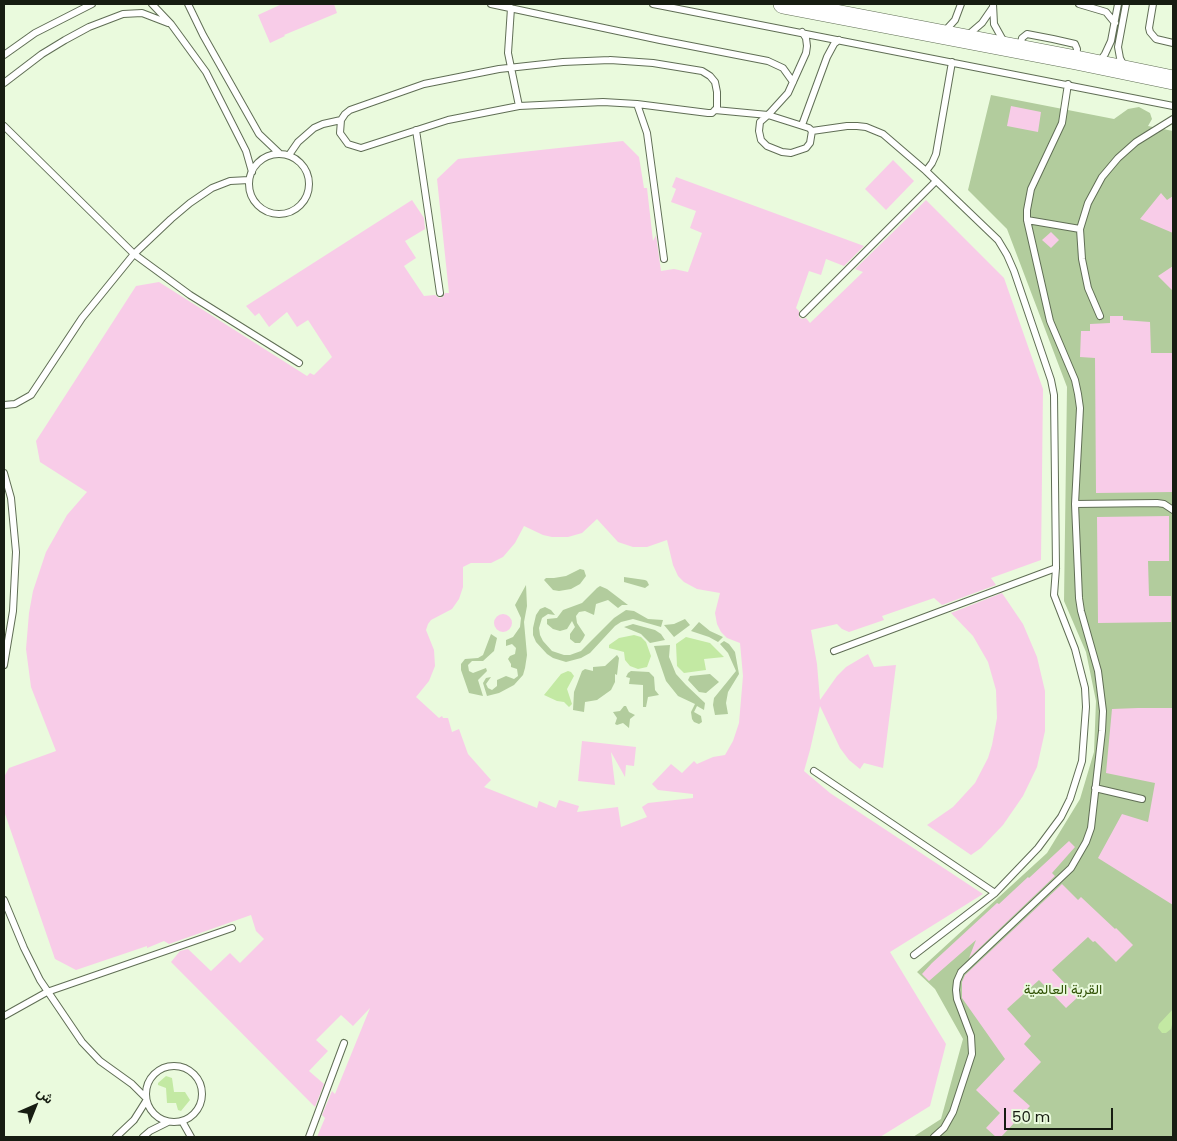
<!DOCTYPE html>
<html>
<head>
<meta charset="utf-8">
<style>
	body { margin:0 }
	#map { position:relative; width:1177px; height:1141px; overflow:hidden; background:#eafadd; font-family:Poppins,Vazirmatn,sans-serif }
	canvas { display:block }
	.frame { position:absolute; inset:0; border:5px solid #171d12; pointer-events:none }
	.north { position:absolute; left:10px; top:1081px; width:50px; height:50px; -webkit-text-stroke:4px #eafadd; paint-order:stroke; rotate:44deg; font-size:14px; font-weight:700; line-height:20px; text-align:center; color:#171d12 }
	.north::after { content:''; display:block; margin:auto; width:18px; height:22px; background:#171d12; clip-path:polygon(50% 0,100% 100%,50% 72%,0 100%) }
	.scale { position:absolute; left:1004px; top:1108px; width:109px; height:22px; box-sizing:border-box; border:2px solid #171d12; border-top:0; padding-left:6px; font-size:15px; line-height:18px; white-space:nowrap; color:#171d12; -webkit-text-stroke:4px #eafadd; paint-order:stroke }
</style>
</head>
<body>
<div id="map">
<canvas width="1177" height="1141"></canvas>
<div class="frame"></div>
<div class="north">ش</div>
<div class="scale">50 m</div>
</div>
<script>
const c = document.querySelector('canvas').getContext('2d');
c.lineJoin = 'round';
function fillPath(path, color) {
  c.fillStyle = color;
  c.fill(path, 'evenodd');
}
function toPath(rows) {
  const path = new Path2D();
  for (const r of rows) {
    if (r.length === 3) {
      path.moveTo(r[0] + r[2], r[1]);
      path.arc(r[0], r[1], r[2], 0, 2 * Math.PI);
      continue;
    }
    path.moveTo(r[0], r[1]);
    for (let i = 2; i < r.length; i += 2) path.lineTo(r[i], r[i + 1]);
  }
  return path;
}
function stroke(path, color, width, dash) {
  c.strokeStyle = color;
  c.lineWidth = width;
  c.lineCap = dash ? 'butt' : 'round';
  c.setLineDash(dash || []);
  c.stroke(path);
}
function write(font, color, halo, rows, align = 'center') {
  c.font = font + ' Poppins,Vazirmatn,sans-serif';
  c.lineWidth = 4;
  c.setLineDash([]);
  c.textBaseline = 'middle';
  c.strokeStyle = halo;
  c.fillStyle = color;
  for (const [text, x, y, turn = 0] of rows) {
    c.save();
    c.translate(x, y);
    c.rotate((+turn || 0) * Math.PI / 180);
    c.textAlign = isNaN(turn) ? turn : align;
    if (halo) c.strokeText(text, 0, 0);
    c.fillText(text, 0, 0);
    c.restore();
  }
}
fillPath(toPath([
	[991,95,1114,119,1128,109,1139,107,1150,113,1152,119,1148,126,1173,131,1173,1137,913,1137,941,1119,963,1039,935,989,917,972,1047,853,1080,799,1094,752,1096,701,1086,652,1064,601,1067,387,1007,229,968,190],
	[580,569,584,570,586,576,580,584,571,589,559,591,553,590,544,580,546,578,554,578,566,576],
	[624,577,645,580,647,581,649,585,645,588,624,582],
	[526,585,527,606,524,622,527,655,525,668,523,675,514,685,499,693,487,696,483,683,486,678,491,677,486,684,488,688,492,690,497,686,497,680,506,676,514,679,518,676,517,669,511,667,511,664,508,659,510,656,515,654,516,648,512,644,506,646,506,640,513,637,520,627,521,618,515,605],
	[600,586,607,589,628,605,622,605,618,608,608,600,596,604,594,615,585,611,579,612,576,616,577,623,585,635,583,639,580,643,575,643,570,639,570,634,575,627,572,621,567,629,560,631,553,629,547,624,547,619,557,618,563,610,582,603,597,588],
	[545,607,551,610,555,615,548,614,542,618,539,628,540,635,543,641,552,651,564,655,570,655,581,651,614,618,626,610,634,611,648,619,663,620,661,627,633,619,621,622,615,626,590,653,581,658,566,662,553,658,547,654,536,642,533,635,533,628,536,615,540,609],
	[685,619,690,625,674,637,664,625,674,624],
	[699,622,710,631,723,637,718,642,709,637,691,631],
	[633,624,655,630,661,634,665,640,650,643,641,634,624,627],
	[491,634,497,638,494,651,483,661,472,661,468,665,469,671,473,673,486,668,487,671,478,680,483,696,469,693,461,670,461,664,465,659,478,658,483,655],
	[724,641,729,644,735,652,739,674,728,692,726,703,728,714,715,715,713,705,714,698,736,671,728,653,720,644],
	[670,645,669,657,676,674,686,685,705,703,704,710,697,706,694,712,701,716,702,722,699,724,694,722,692,719,691,712,695,704,678,696,666,681,654,646],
	[617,655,619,658,617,675,615,674,615,682,611,690,597,700,585,702,584,712,573,710,574,692,582,671,585,669,593,671,593,667,605,666],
	[631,671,649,672,654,677,655,690,659,695,648,697,646,707,643,707,643,685,629,684,630,678,626,677,628,673],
	[710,674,719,682,706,693,699,692,688,680,690,676],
	[624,706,626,706,629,712,635,715,630,719,629,728,623,723,617,725,615,724,617,718,613,712,620,711]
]), '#b2cc9d');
fillPath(toPath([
	[634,635,641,637,646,642,651,656,647,667,638,669,630,666,625,660,624,652,609,648,609,645,619,638],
	[686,637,710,643,724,657,704,659,706,670,684,673,677,666,676,644],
	[568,671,571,672,574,676,567,689,572,704,569,707,564,702,557,701,544,695,561,674],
	[1173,1009,1173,1020,1171,1029,1166,1033,1162,1033,1158,1028,1159,1024],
	[166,1076,172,1078,174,1092,185,1092,190,1100,181,1111,178,1110,176,1103,167,1103,166,1088,158,1085,158,1083]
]), '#c3e9a3');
fillPath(toPath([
	[282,4,334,4,337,13,284,35,285,36,270,43,258,15],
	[1011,106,1041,112,1038,132,1007,126],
	[623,141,639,157,644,188,647,188,653,241,656,235,661,271,674,269,688,272,702,233,690,228,696,211,671,202,676,189,672,187,676,177,864,246,844,266,826,259,821,275,809,271,796,308,799,311,799,317,802,319,806,318,810,323,863,272,855,269,926,200,1004,278,1043,389,1041,560,991,578,996,585,942,605,934,598,882,616,884,620,849,632,842,629,837,624,811,630,817,664,820,700,837,676,846,667,868,654,874,667,896,665,883,768,864,763,860,769,849,760,840,748,820,706,810,750,804,771,830,793,983,894,890,952,946,1044,930,1106,880,1137,317,1137,325,1118,322,1115,332,1091,335,1094,370,1008,353,1026,341,1015,316,1040,328,1051,309,1071,324,1084,315,1107,171,962,180,951,188,949,211,971,230,953,240,963,264,939,256,931,251,915,169,944,164,941,147,948,147,946,76,970,55,959,4,811,4,777,9,768,56,751,31,687,26,649,29,613,33,591,46,552,67,515,87,492,40,462,36,441,136,286,159,282,307,376,310,373,314,375,332,357,308,320,297,327,287,312,269,327,259,313,255,316,246,306,412,200,424,218,425,229,405,241,416,258,404,266,424,296,435,295,439,298,443,297,445,293,449,293,437,179,458,159],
	[597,519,618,542,633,547,647,547,667,540,673,565,678,576,684,582,697,589,720,593,715,613,717,624,721,632,727,638,740,643,743,676,739,723,733,741,725,755,713,757,697,764,694,761,682,773,671,764,652,784,658,790,693,794,693,798,648,803,642,807,647,817,621,827,618,807,577,812,579,806,559,800,556,808,539,801,537,808,484,787,491,780,468,754,459,729,452,732,448,718,443,718,442,716,439,718,416,697,429,681,435,666,434,650,426,630,428,624,431,620,452,609,459,599,463,587,463,567,471,563,491,563,503,557,515,543,524,526,543,535,552,537,568,537,582,533],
	[893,160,914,181,886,210,865,189],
	[1161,193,1167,200,1173,196,1173,233,1140,219],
	[1051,232,1059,240,1051,248,1042,240],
	[1173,266,1173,291,1158,276],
	[1110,316,1123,316,1123,320,1150,322,1151,353,1173,353,1173,492,1096,493,1095,358,1080,357,1081,331,1090,331,1090,324,1110,323],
	[1169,516,1169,561,1148,561,1149,596,1171,596,1171,622,1098,623,1097,517],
	[1002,593,1023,624,1037,657,1045,691,1045,731,1037,767,1023,796,1003,825,981,848,971,855,927,825,953,807,975,783,988,758,992,745,997,718,996,690,988,662,973,636,951,613],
	[503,623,9],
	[1138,708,1173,708,1173,905,1098,858,1122,814,1148,822,1155,783,1106,773,1112,709],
	[582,741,636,747,634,766,626,765,625,777,611,752,615,785,578,781],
	[1069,841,1075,847,1052,873,1055,876,969,958,976,940,929,981,922,974,932,963,997,903,999,904,1028,877,1029,878],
	[1062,884,1078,900,1081,897,1115,929,1116,928,1133,945,1116,962,1095,941,1093,942,1088,937,1052,970,1078,997,1066,1008,1039,980,1007,1009,1031,1036,1024,1044,1041,1062,1013,1091,1030,1106,1001,1137,996,1137,986,1128,1000,1113,976,1090,1005,1059,962,998,962,982,965,975]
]), '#f8cce8');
const lane = toPath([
	[152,4,171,24,206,72,246,151,252,172],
	[188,4,203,35,259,134,279,153],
	[491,4,660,40,768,61,783,68,793,82],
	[653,4,1173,106],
	[993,4,994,24,1004,42],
	[1079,4,1106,12,1115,23],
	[1153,4,1149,28,1150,32,1156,39,1173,43],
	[511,8,508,53,519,106],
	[944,32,955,20,961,4],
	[968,35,982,23,993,7],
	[1020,47,1022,38,1027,34,1053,39,1075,44,1077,49,1076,59],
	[4,55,35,33,92,4],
	[610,60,653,63,702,71,710,76,715,82,717,92,717,108,712,113,708,113,637,104,603,102,519,106,448,120,361,148,348,144,340,133,341,120,345,114,350,110,424,84,499,69,563,62,610,60],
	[1100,61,1105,54,1111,41,1118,4],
	[1124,66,1120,58,1118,47,1126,4],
	[4,83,42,54,65,40,89,27,123,14,142,13,168,23],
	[637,104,647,133,664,259],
	[715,110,768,115,788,93,806,53,807,46,806,38,802,32],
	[768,115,809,128,812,131,810,143,806,148,791,153,782,152,767,146,761,140,759,131,760,122,768,115],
	[802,125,827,57,834,44,839,40],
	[4,126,134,254,190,295,299,363],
	[416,130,440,293],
	[812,131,847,126,857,126,866,127,883,134,926,171,998,240,1007,255,1014,271,1051,380,1054,395,1056,568,1054,595,1075,649,1085,688,1086,707,1082,761,1070,799,1061,817,1038,848,995,893,914,955],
	[279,184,30],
	[289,155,298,142,314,128,323,124,341,120],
	[926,171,932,163,936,154,952,62],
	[1027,220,1080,229],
	[803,314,936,181],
	[1100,316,1088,288,1082,259,1080,229,1088,203,1102,177,1118,158,1136,142,1173,119],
	[4,405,15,404,31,395,82,318,134,254,171,219,190,203,212,188,230,181,249,180],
	[4,473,11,498,16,552,13,611,4,665],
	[1075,504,1157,503,1164,504,1173,510],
	[834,651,1056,568],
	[814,771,995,893],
	[1095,788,1142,799],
	[4,900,24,948,40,980,82,1042,100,1061,132,1084,145,1097],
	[4,1016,47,992,232,928],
	[174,1094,28],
	[182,1121,191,1137],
	[116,1137,134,1120,146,1101],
	[143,1137,150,1131,168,1122],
	[309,1137,344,1043],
	[934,1137,944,1128,953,1112,972,1054,971,1036,957,999,956,990,957,981,961,972,1071,868,1086,842,1091,828,1102,731,1103,711,1098,671,1081,611,1079,598,1075,504,1080,408,1078,394,1075,380,1050,321,1027,220,1027,210,1031,189,1062,123,1068,84]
]);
const secondary = toPath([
	[783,4,1076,60,1173,80]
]);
stroke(lane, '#606e55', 8);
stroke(secondary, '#606e55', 20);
stroke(lane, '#fff', 6);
stroke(secondary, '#fff', 19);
write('14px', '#315206', '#eafadd', [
	["القرية العالمية",1063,990]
]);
</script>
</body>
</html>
